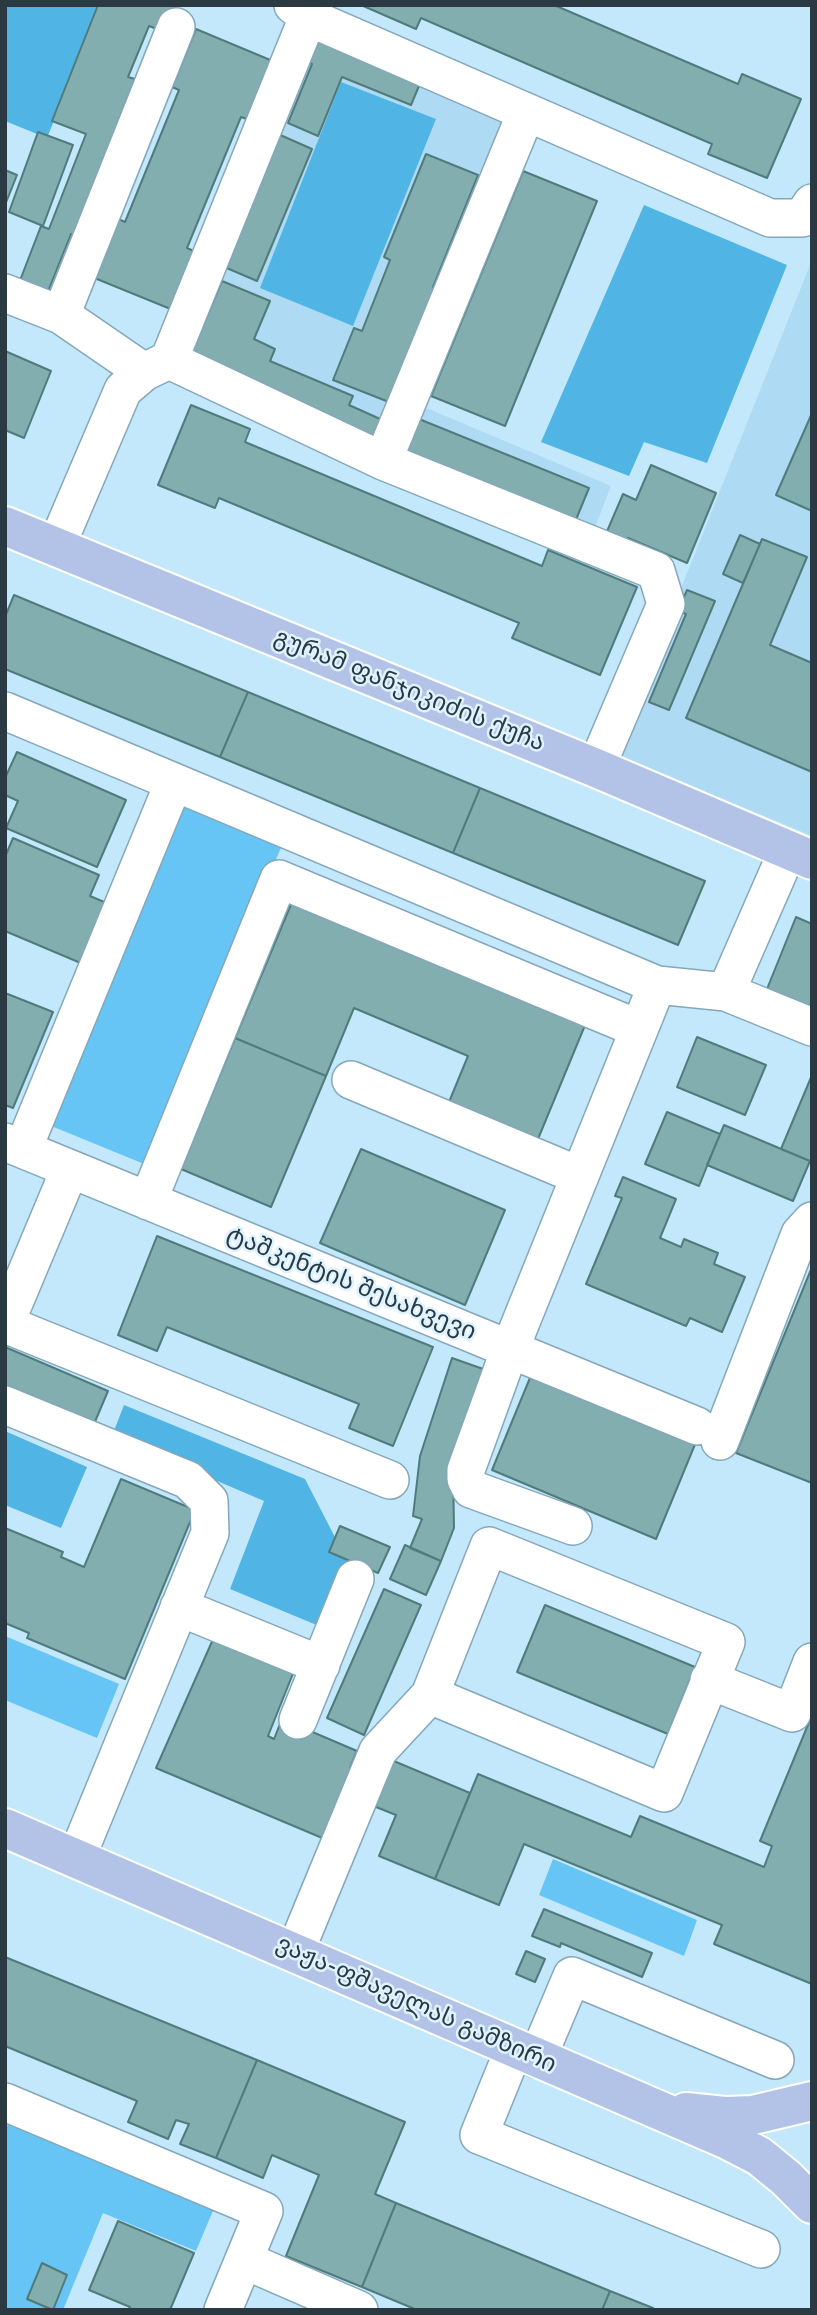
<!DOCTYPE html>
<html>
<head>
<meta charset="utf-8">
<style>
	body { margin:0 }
	#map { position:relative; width:817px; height:2315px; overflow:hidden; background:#c3e8fc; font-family:"Varela Round",sans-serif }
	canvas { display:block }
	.frame { position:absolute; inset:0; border:7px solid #2b3a42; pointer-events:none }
</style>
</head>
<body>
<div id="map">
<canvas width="817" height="2315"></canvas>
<div class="frame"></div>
</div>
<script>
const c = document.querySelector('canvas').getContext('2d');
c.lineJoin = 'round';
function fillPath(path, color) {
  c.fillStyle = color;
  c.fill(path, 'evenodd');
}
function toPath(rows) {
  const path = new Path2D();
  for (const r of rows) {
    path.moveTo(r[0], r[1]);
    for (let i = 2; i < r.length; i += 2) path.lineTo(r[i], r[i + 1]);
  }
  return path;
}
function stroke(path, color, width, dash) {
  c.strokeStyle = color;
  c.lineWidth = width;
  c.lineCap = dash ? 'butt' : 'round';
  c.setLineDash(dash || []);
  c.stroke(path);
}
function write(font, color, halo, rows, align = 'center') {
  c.font = font + ' "Varela Round","Noto Sans Georgian",sans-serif';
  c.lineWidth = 5;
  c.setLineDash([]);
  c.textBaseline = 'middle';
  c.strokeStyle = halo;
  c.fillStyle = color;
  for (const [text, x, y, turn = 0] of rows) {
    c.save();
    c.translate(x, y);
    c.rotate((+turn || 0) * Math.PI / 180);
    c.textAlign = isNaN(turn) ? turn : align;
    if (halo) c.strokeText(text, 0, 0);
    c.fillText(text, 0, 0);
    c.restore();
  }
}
fillPath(toPath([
	[309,21,518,112,403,398,611,486,591,538,186,361],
	[812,260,812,836,615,754]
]), '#afdaf3');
fillPath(toPath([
	[178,802,282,845,149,1166,44,1123],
	[5,1636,119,1684,97,1738,5,1700],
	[553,1859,697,1920,684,1956,539,1895],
	[10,2120,215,2206,196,2251,103,2213,63,2310,5,2310,5,2131]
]), '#66c5f4');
fillPath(toPath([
	[5,5,94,5,100,7,47,138,5,121],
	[341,82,436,119,353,326,260,288],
	[644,205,787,265,707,463,644,442,629,476,541,442],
	[124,1405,305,1479,354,1574,331,1631,230,1589,264,1501,112,1436],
	[5,1431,87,1467,61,1528,5,1505]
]), '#50b5e4');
const building = toPath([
	[98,5,176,5,171,17,157,29,149,26,128,77,135,79,116,127,121,129,79,238,71,234,47,294,19,283,41,226,49,229,86,134,52,121,98,5],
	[361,5,554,5,738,84,742,74,801,99,767,178,708,154,712,144,421,18,416,29,361,5],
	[309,27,424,74,411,105,342,77,318,136,288,123,312,64,297,58,309,27],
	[196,29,275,62,252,121,241,117,187,248,196,252,173,310,92,277,116,218,125,222,179,90,172,87,196,29],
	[38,132,73,145,43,226,9,212,38,132],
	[278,134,312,149,257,281,222,266,278,134],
	[426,154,478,175,433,287,439,290,394,404,333,380,354,328,362,331,390,260,384,257,426,154],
	[5,170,17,175,5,205,5,170],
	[523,171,597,201,505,426,431,396,523,171],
	[222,281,270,301,254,339,275,349,270,361,353,396,349,405,389,423,379,445,190,356,222,281],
	[5,351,51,371,24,438,5,430,5,351],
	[191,405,250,429,245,442,542,566,548,550,637,587,600,675,512,638,519,623,219,498,215,508,158,485,191,405],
	[812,413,812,511,776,495,812,413],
	[419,419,589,488,575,522,404,453,419,419],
	[651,465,716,493,687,563,628,538,626,545,605,536,623,494,636,500,651,465],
	[740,535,760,544,743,583,723,574,740,535],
	[762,539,807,557,770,645,812,663,812,772,686,718,762,539],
	[687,590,715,601,669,710,649,702,686,614,678,611,687,590],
	[14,595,248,692,220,757,5,669,5,617,14,595],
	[248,692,480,788,453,853,220,757,248,692],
	[17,752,126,800,97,867,6,828,18,801,5,795,5,778,17,752],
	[480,788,705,881,678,945,453,853,480,788],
	[13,838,99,875,90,896,109,904,83,964,5,931,5,857,13,838],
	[295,895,588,1018,538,1139,449,1102,468,1056,354,1008,326,1076,235,1038,295,895],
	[796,917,812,924,812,1007,767,989,796,917],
	[5,993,53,1012,13,1108,5,1105,5,993],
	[697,1037,766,1065,745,1115,677,1087,697,1037],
	[235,1038,326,1076,271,1207,181,1169,235,1038],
	[812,1075,812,1156,810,1161,781,1149,812,1075],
	[667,1112,720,1134,699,1186,645,1164,667,1112],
	[724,1125,810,1161,793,1201,707,1165,724,1125],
	[361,1149,505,1210,465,1305,320,1243,361,1149],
	[623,1177,676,1199,660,1238,681,1247,684,1239,718,1253,714,1264,745,1277,722,1332,690,1318,686,1326,586,1284,622,1198,615,1196,623,1177],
	[157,1236,433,1347,393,1446,349,1428,359,1404,167,1327,157,1351,118,1335,157,1236],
	[812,1267,812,1483,736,1453,812,1267],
	[5,1347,108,1391,94,1424,5,1386,5,1347],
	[452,1358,486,1370,453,1467,454,1528,441,1561,410,1548,422,1519,413,1516,420,1456,452,1358],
	[532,1373,696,1442,656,1539,492,1470,532,1373],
	[121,1479,195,1510,125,1679,27,1638,29,1633,5,1623,5,1528,63,1552,61,1557,84,1567,121,1479],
	[340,1526,390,1547,378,1573,329,1552,340,1526],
	[405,1545,441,1561,426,1595,390,1579,405,1545],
	[384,1589,421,1605,364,1735,327,1718,384,1589],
	[545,1605,695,1667,668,1734,517,1672,545,1605],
	[214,1637,294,1671,268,1736,274,1739,282,1719,357,1751,350,1768,356,1770,327,1840,156,1768,214,1637],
	[812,1715,812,1984,714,1944,722,1925,524,1844,499,1905,435,1879,478,1774,631,1837,640,1816,764,1867,772,1846,760,1841,812,1715],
	[389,1759,470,1793,435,1879,379,1856,396,1815,371,1805,389,1759],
	[544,1909,652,1953,642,1977,561,1943,560,1947,532,1936,544,1909],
	[526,1951,545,1959,535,1982,516,1974,526,1951],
	[5,1957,257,2060,216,2158,180,2144,189,2124,176,2120,168,2139,128,2122,137,2101,5,2046,5,1957],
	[257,2060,405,2122,375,2194,396,2203,362,2287,286,2256,319,2175,272,2155,263,2178,216,2158,257,2060],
	[396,2203,610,2291,602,2310,417,2310,362,2287,396,2203],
	[118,2221,194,2253,170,2310,128,2310,130,2307,89,2290,118,2221],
	[42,2263,67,2275,53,2310,27,2299,42,2263],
	[610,2291,653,2308,656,2310,602,2310,610,2291]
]);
fillPath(building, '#82aeaf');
stroke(building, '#507b7c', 2);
const minor = toPath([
	[293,5,308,17,770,218,802,218,812,203],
	[5,293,61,315,144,372],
	[61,315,176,27],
	[169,360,308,17],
	[383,461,526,113],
	[56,547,123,390,144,372,169,360,383,461,656,571,666,604,596,768],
	[5,711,657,985],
	[726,992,812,1027],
	[351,1080,580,1176],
	[5,1142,697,1426],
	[23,1149,174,782],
	[148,1201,279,879,639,1029],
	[5,1324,390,1480],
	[5,1324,70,1169],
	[5,1405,188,1480,209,1501,210,1533,76,1859],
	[720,1441,800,1234,812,1221],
	[573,1526,471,1489,466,1479,466,1470,510,1349,657,985,726,992,788,850],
	[179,1607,321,1665],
	[709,1680,792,1713,812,1662],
	[298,1720,355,1579],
	[295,1952,378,1751,430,1695,489,1546,726,1642,664,1793,430,1695],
	[514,2049,479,2135,761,2249],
	[537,2059,572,1976,775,2060],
	[5,2102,264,2211,223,2310],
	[244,2260,359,2310]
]);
const major = toPath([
	[5,526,596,768,812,860],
	[5,1828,728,2140,759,2156,786,2178,812,2204],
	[686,2112,725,2116,753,2115,812,2101]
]);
stroke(minor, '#84a7ba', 40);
stroke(major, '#fff', 42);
stroke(minor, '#fff', 37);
stroke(major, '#b2c3e7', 38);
write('24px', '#2b3a42', '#ddf3ff', [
	["გურამ ფანჯიკიძის ქუჩა",409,691,22],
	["ტაშკენტის შესახვევი",351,1284,22],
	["ვაჟა-ფშაველას გამზირი",416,2005,24]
]);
</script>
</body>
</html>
